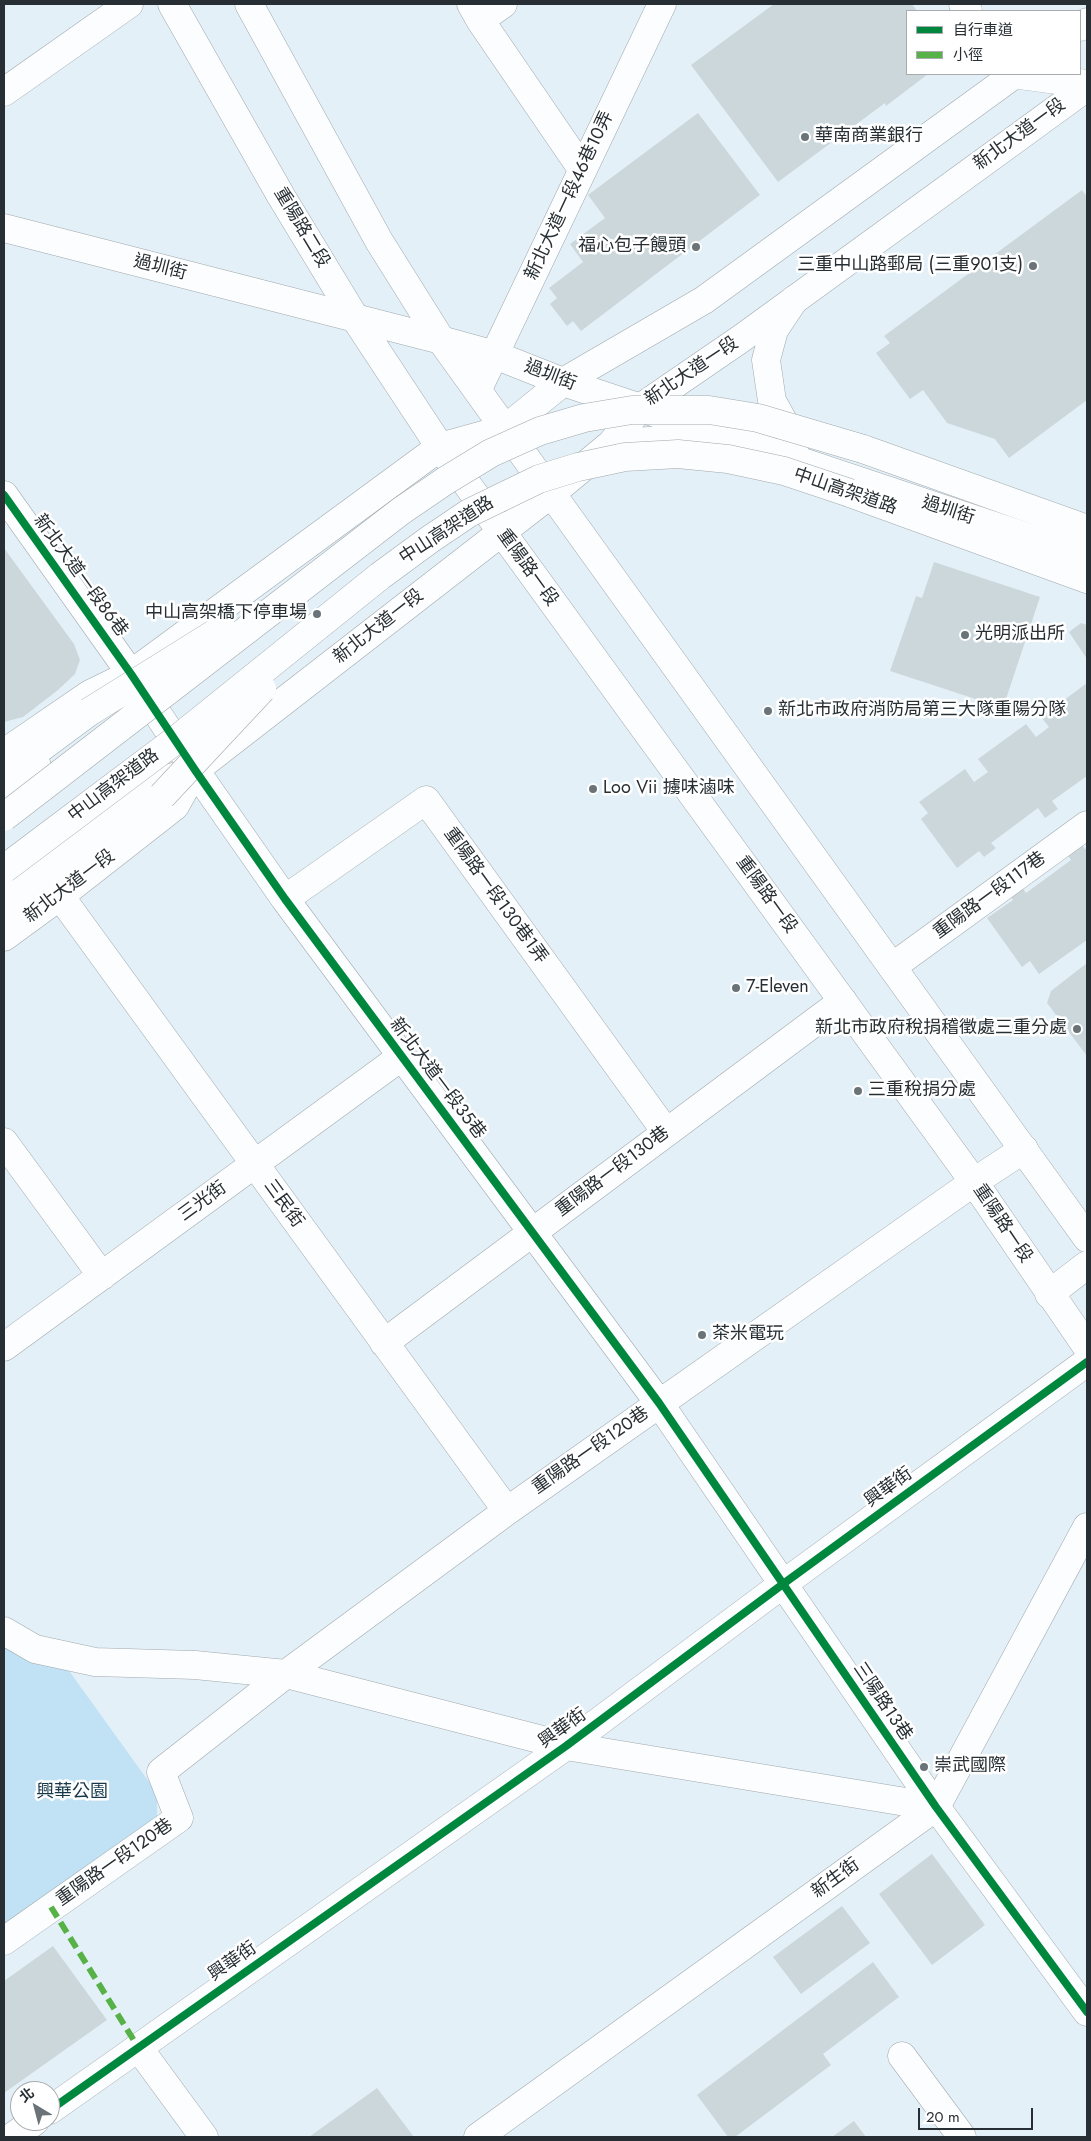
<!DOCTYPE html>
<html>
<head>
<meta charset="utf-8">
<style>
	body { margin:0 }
	#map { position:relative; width:1091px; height:2141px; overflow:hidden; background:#e4f0f7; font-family:Jost,"Noto Sans TC",sans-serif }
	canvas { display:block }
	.frame { position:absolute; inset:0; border:5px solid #272f34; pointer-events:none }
	.legend { position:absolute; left:906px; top:10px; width:175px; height:65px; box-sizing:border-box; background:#fff; border:1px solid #a9acae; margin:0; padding:6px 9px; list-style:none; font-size:15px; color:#272f34 }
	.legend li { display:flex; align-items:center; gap:10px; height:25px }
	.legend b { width:25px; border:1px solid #a9acae }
	.north { position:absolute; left:10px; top:2081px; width:50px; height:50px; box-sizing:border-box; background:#fff; border:1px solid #a9acae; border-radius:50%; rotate:323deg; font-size:14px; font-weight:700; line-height:20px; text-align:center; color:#272f34 }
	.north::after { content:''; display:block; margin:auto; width:18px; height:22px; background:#697378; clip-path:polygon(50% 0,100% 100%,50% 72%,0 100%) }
	.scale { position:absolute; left:918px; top:2108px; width:115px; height:22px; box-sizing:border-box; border:2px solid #272f34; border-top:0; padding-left:6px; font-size:15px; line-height:18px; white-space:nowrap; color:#272f34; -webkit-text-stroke:4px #fff; paint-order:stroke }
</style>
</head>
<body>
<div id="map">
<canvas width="1091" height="2141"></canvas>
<div class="frame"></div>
<ul class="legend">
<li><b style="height:6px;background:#00873e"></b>自行車道</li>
<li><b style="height:6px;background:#56b246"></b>小徑</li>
</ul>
<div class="north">北</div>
<div class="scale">20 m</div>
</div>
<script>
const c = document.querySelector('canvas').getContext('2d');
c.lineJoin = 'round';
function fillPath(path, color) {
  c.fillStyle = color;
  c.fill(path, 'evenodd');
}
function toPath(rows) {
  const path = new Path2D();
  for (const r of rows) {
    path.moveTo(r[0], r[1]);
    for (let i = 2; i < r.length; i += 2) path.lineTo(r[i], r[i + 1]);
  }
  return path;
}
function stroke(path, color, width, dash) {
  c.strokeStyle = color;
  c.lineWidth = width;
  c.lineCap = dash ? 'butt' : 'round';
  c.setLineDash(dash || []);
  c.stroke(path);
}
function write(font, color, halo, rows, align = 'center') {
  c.font = font + ' Jost,"Noto Sans TC",sans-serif';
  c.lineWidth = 5;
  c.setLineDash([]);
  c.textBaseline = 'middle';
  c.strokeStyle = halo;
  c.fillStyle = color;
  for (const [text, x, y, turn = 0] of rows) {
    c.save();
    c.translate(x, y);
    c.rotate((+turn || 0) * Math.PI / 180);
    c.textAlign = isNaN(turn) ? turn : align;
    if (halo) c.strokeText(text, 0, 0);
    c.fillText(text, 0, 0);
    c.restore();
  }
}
fillPath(toPath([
	[4,1642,67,1668,157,1793,157,1816,4,1927]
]), '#c1e1f4');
fillPath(toPath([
	[774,4,912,4,917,11,907,11,907,74,928,74,886,106,885,103,778,182,691,65],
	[698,113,760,195,581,331,573,321,567,326,550,304,557,298,549,288,583,262,570,244,605,218,588,195],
	[1082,190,1087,197,1087,400,1009,458,995,439,947,423,923,390,910,399,876,353,890,343,884,336],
	[4,548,74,644,80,660,75,674,58,690,23,717,4,722],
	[934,562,1040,597,1003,708,890,671,916,596,922,598],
	[1081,623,1087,625,1087,659,1069,632],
	[1087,683,1087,776,1052,801,1058,809,1045,818,1038,808,991,843,996,848,984,857,979,851,957,868,921,819,928,813,919,802,965,769,974,782,988,772,978,759,1026,724,1036,737,1049,727,1041,717],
	[1079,841,1085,849,1087,848,1087,940,1039,974,1030,961,1022,967,987,918,1013,900,1007,892,1019,883,1026,893,1071,860,1065,851],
	[1087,963,1087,1056,1047,1003,1051,991],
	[932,1854,985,1925,932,1965,879,1894],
	[842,1906,870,1943,801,1994,773,1957],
	[53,1946,107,2020,4,2093,4,1981],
	[873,1962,899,1997,823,2054,831,2065,735,2137,728,2137,697,2095],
	[377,2088,414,2137,309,2137],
	[854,2121,866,2137,832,2137]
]), '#ccd7db');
const minor = toPath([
	[471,4,480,20,582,169],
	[963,4,968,11],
	[480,20,503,4],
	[1080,27,1087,22],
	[1012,74,1087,84],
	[4,92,129,4],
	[4,228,441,340,495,355,563,382,704,300,1015,74],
	[478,389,662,4],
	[640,408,742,338,1087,87],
	[4,495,131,674,195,770,285,899,659,1403,936,1807,1087,2012],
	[60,896,507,1511],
	[285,899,426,800,666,1132],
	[892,967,1087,825],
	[4,1142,102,1276],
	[1049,1294,1087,1265],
	[384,1343,843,1001],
	[4,1347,401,1057],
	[4,1631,35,1649,95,1662,195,1665,286,1674,161,1772,179,1818,4,1941],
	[286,1674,507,1511,974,1182,1024,1149],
	[286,1674,566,1746,936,1807],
	[138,2047,204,2137],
	[902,2056,962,2137],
	[50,2110,566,1746,783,1584,1087,1362],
	[12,2137,35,2121],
	[478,2137,936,1807,1087,1527]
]);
const major = toPath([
	[172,4,281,196,355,318,440,447,974,1182,1087,1347],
	[249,4,379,241,441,340,1087,1238],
	[794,300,774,330,766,360,772,401,787,428,797,440],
	[611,444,661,440,709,443],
	[4,753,90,694,131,674,440,447,505,429,563,382,1087,557],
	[4,791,37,766],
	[4,893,155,783,192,771],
	[4,937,60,896,175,806,195,770,552,493,611,444,640,408]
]);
const highway = toPath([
	[863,449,1087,529],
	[850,493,1087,579],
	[4,775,89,712],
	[4,912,162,796]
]);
stroke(minor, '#a0a8ae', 29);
stroke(major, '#a0a8ae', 29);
stroke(highway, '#a0a8ae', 29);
stroke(minor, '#fbfdfe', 28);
stroke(major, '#fbfdfe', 28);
stroke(highway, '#fbfdfe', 28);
const highwayBridge = toPath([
	[89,712,222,629],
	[162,796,262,689],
	[4,817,401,511,445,481,491,453,540,431,584,418,632,410,709,410,758,418,863,449],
	[4,869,181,736,380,576,429,540,469,513,539,479,578,467,625,457,678,454,728,459,784,471,850,493]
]);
stroke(highwayBridge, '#a0a8ae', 29, []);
stroke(highwayBridge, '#fbfdfe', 28);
stroke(toPath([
	[51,1907,138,2047]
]), '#56b246', 6, [12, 6]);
stroke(toPath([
	[4,495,131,674,195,770,285,899,659,1403,936,1807,1087,2012],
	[50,2110,566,1746,783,1584,1087,1362]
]), '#00873e', 8);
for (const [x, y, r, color] of [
	[805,137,5,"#697378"],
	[696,247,5,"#697378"],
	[1033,266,5,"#697378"],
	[317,614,5,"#697378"],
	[965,635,5,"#697378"],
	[768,711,5,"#697378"],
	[593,789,5,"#697378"],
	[736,988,5,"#697378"],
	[1077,1029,5,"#697378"],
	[858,1091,5,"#697378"],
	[702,1335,5,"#697378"],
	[924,1767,5,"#697378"]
]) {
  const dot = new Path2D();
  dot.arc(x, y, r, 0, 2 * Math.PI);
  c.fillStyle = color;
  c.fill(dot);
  stroke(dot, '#fff', 2);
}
write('18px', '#272f34', '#fff', [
	["新北大道一段",1020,135,-36],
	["新北大道一段46巷10弄",570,196,-65],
	["重陽路二段",301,228,59],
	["過圳街",160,268,14],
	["新北大道一段",692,372,-34],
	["過圳街",550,376,21],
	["中山高架道路",845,492,19],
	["過圳街",948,511,18],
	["中山高架道路",447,531,-33],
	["重陽路一段",527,568,54],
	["新北大道一段86巷",80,576,54],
	["新北大道一段",379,627,-38],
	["中山高架道路",114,786,-37],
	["新北大道一段",70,887,-37],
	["重陽路一段",766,895,54],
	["重陽路一段130巷1弄",495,896,54],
	["重陽路一段117巷",990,896,-36],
	["新北大道一段35巷",437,1079,53],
	["重陽路一段130巷",613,1172,-37],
	["三光街",203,1202,-36],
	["三民街",283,1204,54],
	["重陽路一段",1002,1224,56],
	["重陽路一段120巷",591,1451,-35],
	["興華街",889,1488,-36],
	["三陽路13巷",882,1702,56],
	["興華街",563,1729,-36],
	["重陽路一段120巷",115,1863,-35],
	["新生街",836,1879,-36],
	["興華街",233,1962,-35]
]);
write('18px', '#272f34', '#fff', [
	["華南商業銀行",815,137],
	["福心包子饅頭",686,247,"right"],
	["三重中山路郵局 (三重901支)",1023,266,"right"],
	["中山高架橋下停車場",307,614,"right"],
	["光明派出所",975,635],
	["新北市政府消防局第三大隊重陽分隊",778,711],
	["Loo Vii 擄味滷味",603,789],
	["7-Eleven",746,988],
	["新北市政府稅捐稽徵處三重分處",1067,1029,"right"],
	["三重稅捐分處",868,1091],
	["茶米電玩",712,1335],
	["崇武國際",934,1767]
], 'left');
write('18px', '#16384a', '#fff', [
	["興華公園",72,1793]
]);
</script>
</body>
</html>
